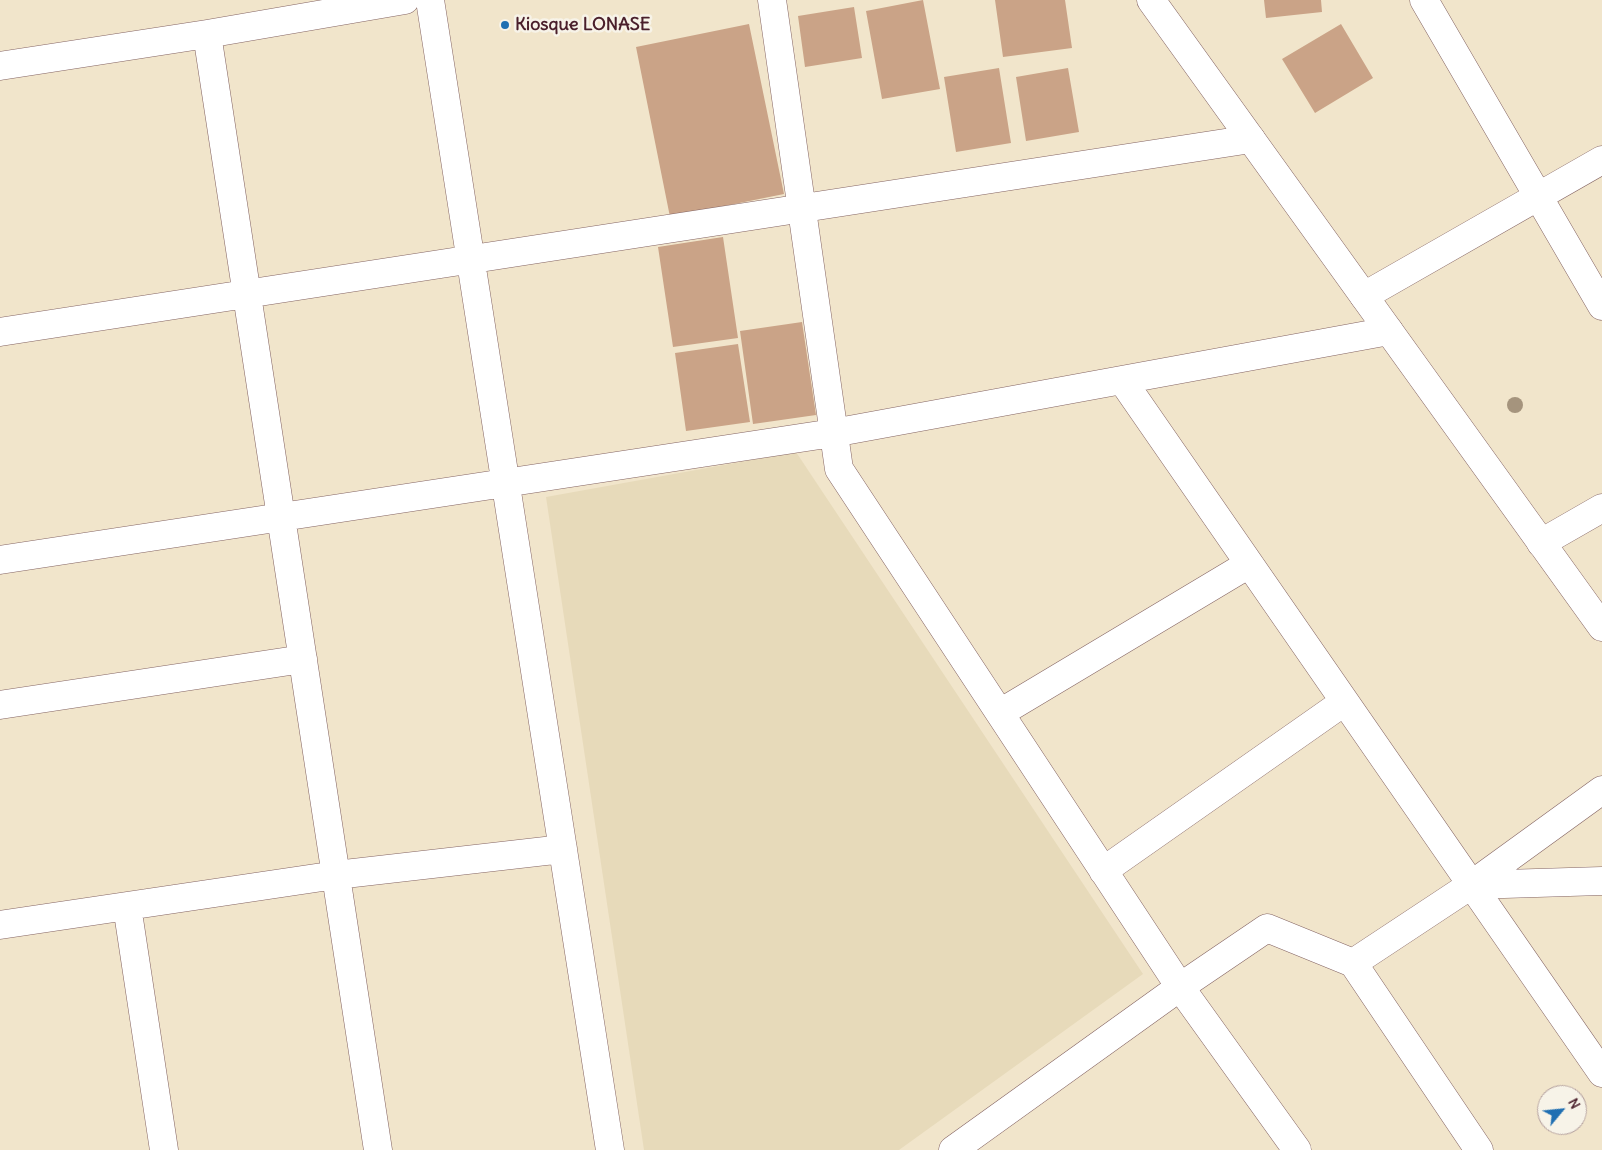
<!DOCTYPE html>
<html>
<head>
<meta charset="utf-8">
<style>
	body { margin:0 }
	#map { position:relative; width:1602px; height:1150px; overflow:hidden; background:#f1e5cb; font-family:Delius,sans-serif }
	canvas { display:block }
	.north { position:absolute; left:1537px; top:1085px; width:50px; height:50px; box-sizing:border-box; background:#f7f3e8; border:1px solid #b29e9c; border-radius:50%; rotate:62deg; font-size:14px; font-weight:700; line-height:20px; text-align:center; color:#4a1f2b }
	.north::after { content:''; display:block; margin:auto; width:18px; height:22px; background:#1f6fb2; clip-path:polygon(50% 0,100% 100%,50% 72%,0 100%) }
</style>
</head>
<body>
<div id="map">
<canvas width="1602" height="1150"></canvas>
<div class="north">N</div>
</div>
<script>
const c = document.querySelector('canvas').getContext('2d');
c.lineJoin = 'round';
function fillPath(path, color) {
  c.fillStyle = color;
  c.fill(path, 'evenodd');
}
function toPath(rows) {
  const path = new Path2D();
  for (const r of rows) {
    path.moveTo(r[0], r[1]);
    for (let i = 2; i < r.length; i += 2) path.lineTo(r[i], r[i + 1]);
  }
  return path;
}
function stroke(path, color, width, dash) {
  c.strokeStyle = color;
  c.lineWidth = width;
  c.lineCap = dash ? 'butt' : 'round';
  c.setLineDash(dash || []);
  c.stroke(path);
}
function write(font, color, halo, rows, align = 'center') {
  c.font = font + ' Delius,sans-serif';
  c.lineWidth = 5;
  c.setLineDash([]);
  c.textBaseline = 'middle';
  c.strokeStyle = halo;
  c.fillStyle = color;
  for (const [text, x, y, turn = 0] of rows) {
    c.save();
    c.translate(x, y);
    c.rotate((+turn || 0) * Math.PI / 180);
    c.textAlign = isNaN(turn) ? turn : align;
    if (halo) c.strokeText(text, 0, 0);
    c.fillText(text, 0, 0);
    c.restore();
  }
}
fillPath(toPath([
	[796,452,1143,974,899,1150,644,1150,546,497]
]), '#e7daba');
fillPath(toPath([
	[923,0,940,89,882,99,866,11],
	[995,0,1065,0,1072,48,1003,57],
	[1264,0,1321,0,1322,12,1266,18],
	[854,7,862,58,805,67,798,16],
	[749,24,784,194,670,217,636,47],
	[1341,24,1373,78,1315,113,1282,59],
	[999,68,1011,143,956,152,944,77],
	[1068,68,1079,132,1026,141,1016,77],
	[723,237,738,338,673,347,658,247],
	[802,322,816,415,753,424,740,331],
	[738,344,750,422,686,431,675,353]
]), '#caa387');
const minor = toPath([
	[430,0,610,1150],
	[772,0,839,469,1180,987,1297,1150],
	[1424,0,1602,306],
	[207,34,378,1150],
	[0,66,207,34,405,0],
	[1364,296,1602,160],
	[0,332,1251,139],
	[1122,380,1602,1073],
	[1541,543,1602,508],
	[0,560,833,433,1389,331],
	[0,705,303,659],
	[1000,713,1249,564],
	[1103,871,1344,702],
	[1471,885,1602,881],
	[127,906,164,1150],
	[0,925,336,875,563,849],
	[1353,963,1471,885,1602,790],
	[953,1150,1180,987,1267,928,1353,963,1479,1150]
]);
const tertiary = toPath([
	[1151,0,1602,627]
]);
stroke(minor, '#846463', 29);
stroke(tertiary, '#846463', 29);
stroke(minor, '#fff', 28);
stroke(tertiary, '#fff', 28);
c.fillStyle = '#a5947d';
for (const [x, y] of [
	[1515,405]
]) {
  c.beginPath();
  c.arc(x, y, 8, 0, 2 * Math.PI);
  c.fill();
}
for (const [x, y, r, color] of [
	[505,25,5,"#1f6fb2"]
]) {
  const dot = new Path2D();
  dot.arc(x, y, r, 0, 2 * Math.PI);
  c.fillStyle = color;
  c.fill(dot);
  stroke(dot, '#f7f3e8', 2);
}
write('bold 18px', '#4a1f2b', '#f7f3e8', [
	["Kiosque LONASE",515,25]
], 'left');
</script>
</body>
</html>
